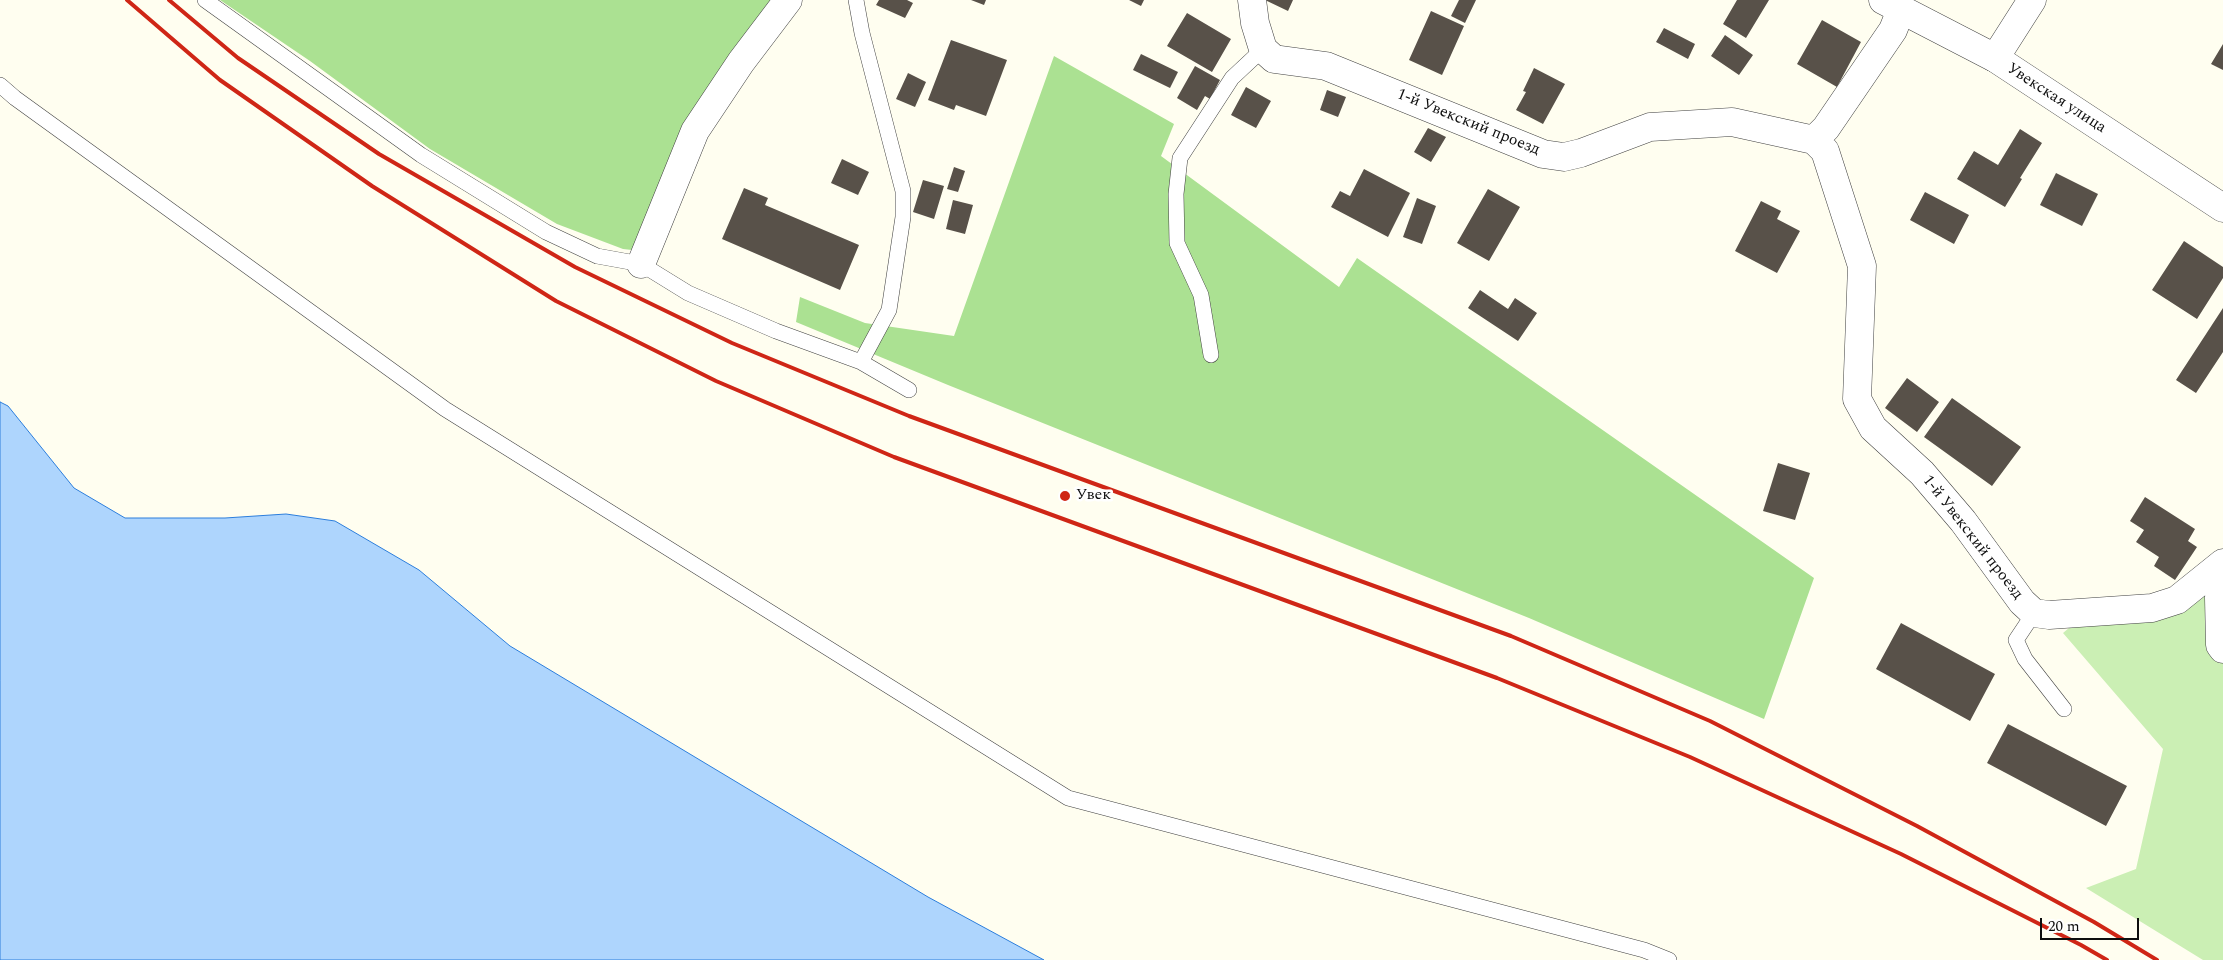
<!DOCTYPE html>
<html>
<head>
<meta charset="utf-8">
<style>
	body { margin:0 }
	#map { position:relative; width:2223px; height:960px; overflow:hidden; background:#fffef0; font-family:Spectral,serif }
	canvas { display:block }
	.scale { position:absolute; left:2040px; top:918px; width:99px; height:22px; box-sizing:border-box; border:2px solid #0e0e0e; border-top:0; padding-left:6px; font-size:15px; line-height:18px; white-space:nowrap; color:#0e0e0e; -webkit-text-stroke:4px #fff; paint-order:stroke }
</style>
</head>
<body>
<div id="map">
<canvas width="2223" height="960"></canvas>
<div class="scale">20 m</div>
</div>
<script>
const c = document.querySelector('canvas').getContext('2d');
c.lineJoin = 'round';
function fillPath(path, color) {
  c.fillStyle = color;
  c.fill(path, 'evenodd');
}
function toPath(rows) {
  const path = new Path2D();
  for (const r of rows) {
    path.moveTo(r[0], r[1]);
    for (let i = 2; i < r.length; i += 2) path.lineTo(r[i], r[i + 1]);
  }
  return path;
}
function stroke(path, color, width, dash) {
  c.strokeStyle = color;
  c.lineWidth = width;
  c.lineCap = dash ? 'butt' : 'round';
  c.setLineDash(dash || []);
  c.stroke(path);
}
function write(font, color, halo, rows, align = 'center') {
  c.font = font + ' Spectral,serif';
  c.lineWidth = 5;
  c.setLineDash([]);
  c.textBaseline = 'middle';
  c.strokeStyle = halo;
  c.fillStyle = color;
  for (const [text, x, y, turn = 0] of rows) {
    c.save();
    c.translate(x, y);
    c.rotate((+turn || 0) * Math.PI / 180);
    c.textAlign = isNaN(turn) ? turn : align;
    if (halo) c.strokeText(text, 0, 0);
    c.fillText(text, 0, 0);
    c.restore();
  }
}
fillPath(toPath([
	[2223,576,2223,960,2203,960,2086,888,2136,869,2163,749,2063,633,2075,623]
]), '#cbefb4');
fillPath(toPath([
	[220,0,794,0,705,131,659,253,623,249,557,224,430,149,310,61],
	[1054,56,1174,124,1161,156,1339,287,1357,258,1814,578,1764,719,1529,618,948,385,796,322,800,297,865,323,954,336]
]), '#abe192');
const water = toPath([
	[0,402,8,406,74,488,125,518,225,518,286,514,335,521,419,570,510,646,928,897,1044,960,0,960,0,402]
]);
fillPath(water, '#aed5fd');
stroke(water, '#2c7edc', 1);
fillPath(toPath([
	[879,0,907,0,913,3,905,18,876,5],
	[971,0,986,0,984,5],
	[1129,0,1144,0,1141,6],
	[1265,0,1293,0,1288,11],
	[1459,0,1476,0,1465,23,1451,16],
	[1737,0,1769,0,1746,38,1723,24],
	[1431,11,1464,26,1442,75,1409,60],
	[1187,13,1231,39,1212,72,1167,46],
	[1822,20,1861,42,1837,87,1797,64],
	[1664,28,1695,44,1688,59,1656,42],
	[1725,35,1753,55,1739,75,1711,56],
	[951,40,1007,60,986,116,956,105,954,110,928,100],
	[2223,44,2223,70,2211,64],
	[1141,54,1178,72,1170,88,1133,70],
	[1195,66,1220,80,1210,99,1205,96,1197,110,1177,98],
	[1534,68,1565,84,1543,124,1516,110,1526,92,1523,91],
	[908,73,926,82,915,107,896,99],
	[1246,87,1271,101,1256,128,1231,115],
	[1327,90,1346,97,1338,117,1320,110],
	[1428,128,1446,137,1431,162,1414,152],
	[2020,129,2042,143,2020,178,2022,179,2005,207,1957,179,1974,151,1998,165],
	[842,159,869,172,858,195,831,183],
	[954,167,965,171,958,192,947,189],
	[1364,169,1410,193,1388,237,1331,207,1340,191,1350,196],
	[2056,173,2098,194,2082,226,2040,205],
	[923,180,944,186,934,219,913,212],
	[744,188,768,198,765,205,859,245,840,290,722,239],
	[1488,189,1520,207,1489,261,1457,243],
	[1925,192,1969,215,1954,244,1910,220],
	[1417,198,1436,206,1422,244,1403,237],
	[953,200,973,205,965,234,946,229],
	[1761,201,1781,211,1777,219,1800,231,1777,273,1735,251],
	[2184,241,2223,267,2223,278,2197,319,2152,290],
	[1480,290,1508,309,1515,298,1537,313,1518,341,1468,308],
	[2223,308,2223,352,2196,393,2176,380],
	[1907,378,1939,402,1917,432,1885,408],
	[1952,398,2021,447,1992,486,1924,437],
	[1778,463,1810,473,1795,520,1763,511],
	[2145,497,2195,529,2188,541,2197,547,2175,580,2154,566,2159,557,2136,542,2144,530,2130,521],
	[1901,623,1995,674,1970,721,1876,669],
	[2008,724,2127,786,2106,826,1987,763]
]), '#585149');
const service = toPath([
	[205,0,421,155,546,232,597,256,641,264,688,293,776,331,861,362,909,390],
	[856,0,862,33,903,191,903,217,889,310,861,362],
	[0,85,15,98,445,409,1068,798,1644,950,1669,960],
	[1211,355,1201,295,1177,243,1176,194,1180,158,1232,78,1263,49],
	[2034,613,2016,640,2025,659,2064,709]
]);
const minor = toPath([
	[1252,0,1255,23,1263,49,1274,59,1326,66,1543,154,1564,157,1581,153,1650,127,1732,122,1814,140,1825,151,1862,266,1857,399,1873,428,1922,473,1963,521,2022,602,2034,613,2049,615,2152,608,2177,600,2223,563],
	[1995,58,2032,0],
	[1814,140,1826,128,1893,30,1901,10],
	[641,264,695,131,741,62,788,0],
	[2223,586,2219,598,2220,645,2223,649]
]);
const tertiary = toPath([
	[1883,0,1995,58,2223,208]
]);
stroke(service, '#414141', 16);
stroke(minor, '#414141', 29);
stroke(tertiary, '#414141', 29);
stroke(service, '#fff', 15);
stroke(minor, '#fff', 28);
stroke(tertiary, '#fff', 28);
stroke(toPath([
	[127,0,220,80,372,186,556,301,716,381,894,457,1497,678,1690,757,1901,854,2081,945,2107,960],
	[169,0,238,58,379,154,575,267,732,343,909,416,1511,636,1710,721,1917,826,2094,922,2157,960]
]), '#cf2616', 4);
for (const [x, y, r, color] of [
	[1065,496,6,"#cf2616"]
]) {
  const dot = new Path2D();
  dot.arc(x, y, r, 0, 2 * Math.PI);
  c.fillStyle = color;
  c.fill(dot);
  stroke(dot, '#fff', 2);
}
write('16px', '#0e0e0e', '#fff', [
	["Увекская улица",2056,99,33],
	["1-й Увекский проезд",1468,123,22],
	["1-й Увекский проезд",1972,538,52]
]);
write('16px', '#0e0e0e', '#fff', [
	["Увек",1076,496]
], 'left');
</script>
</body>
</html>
